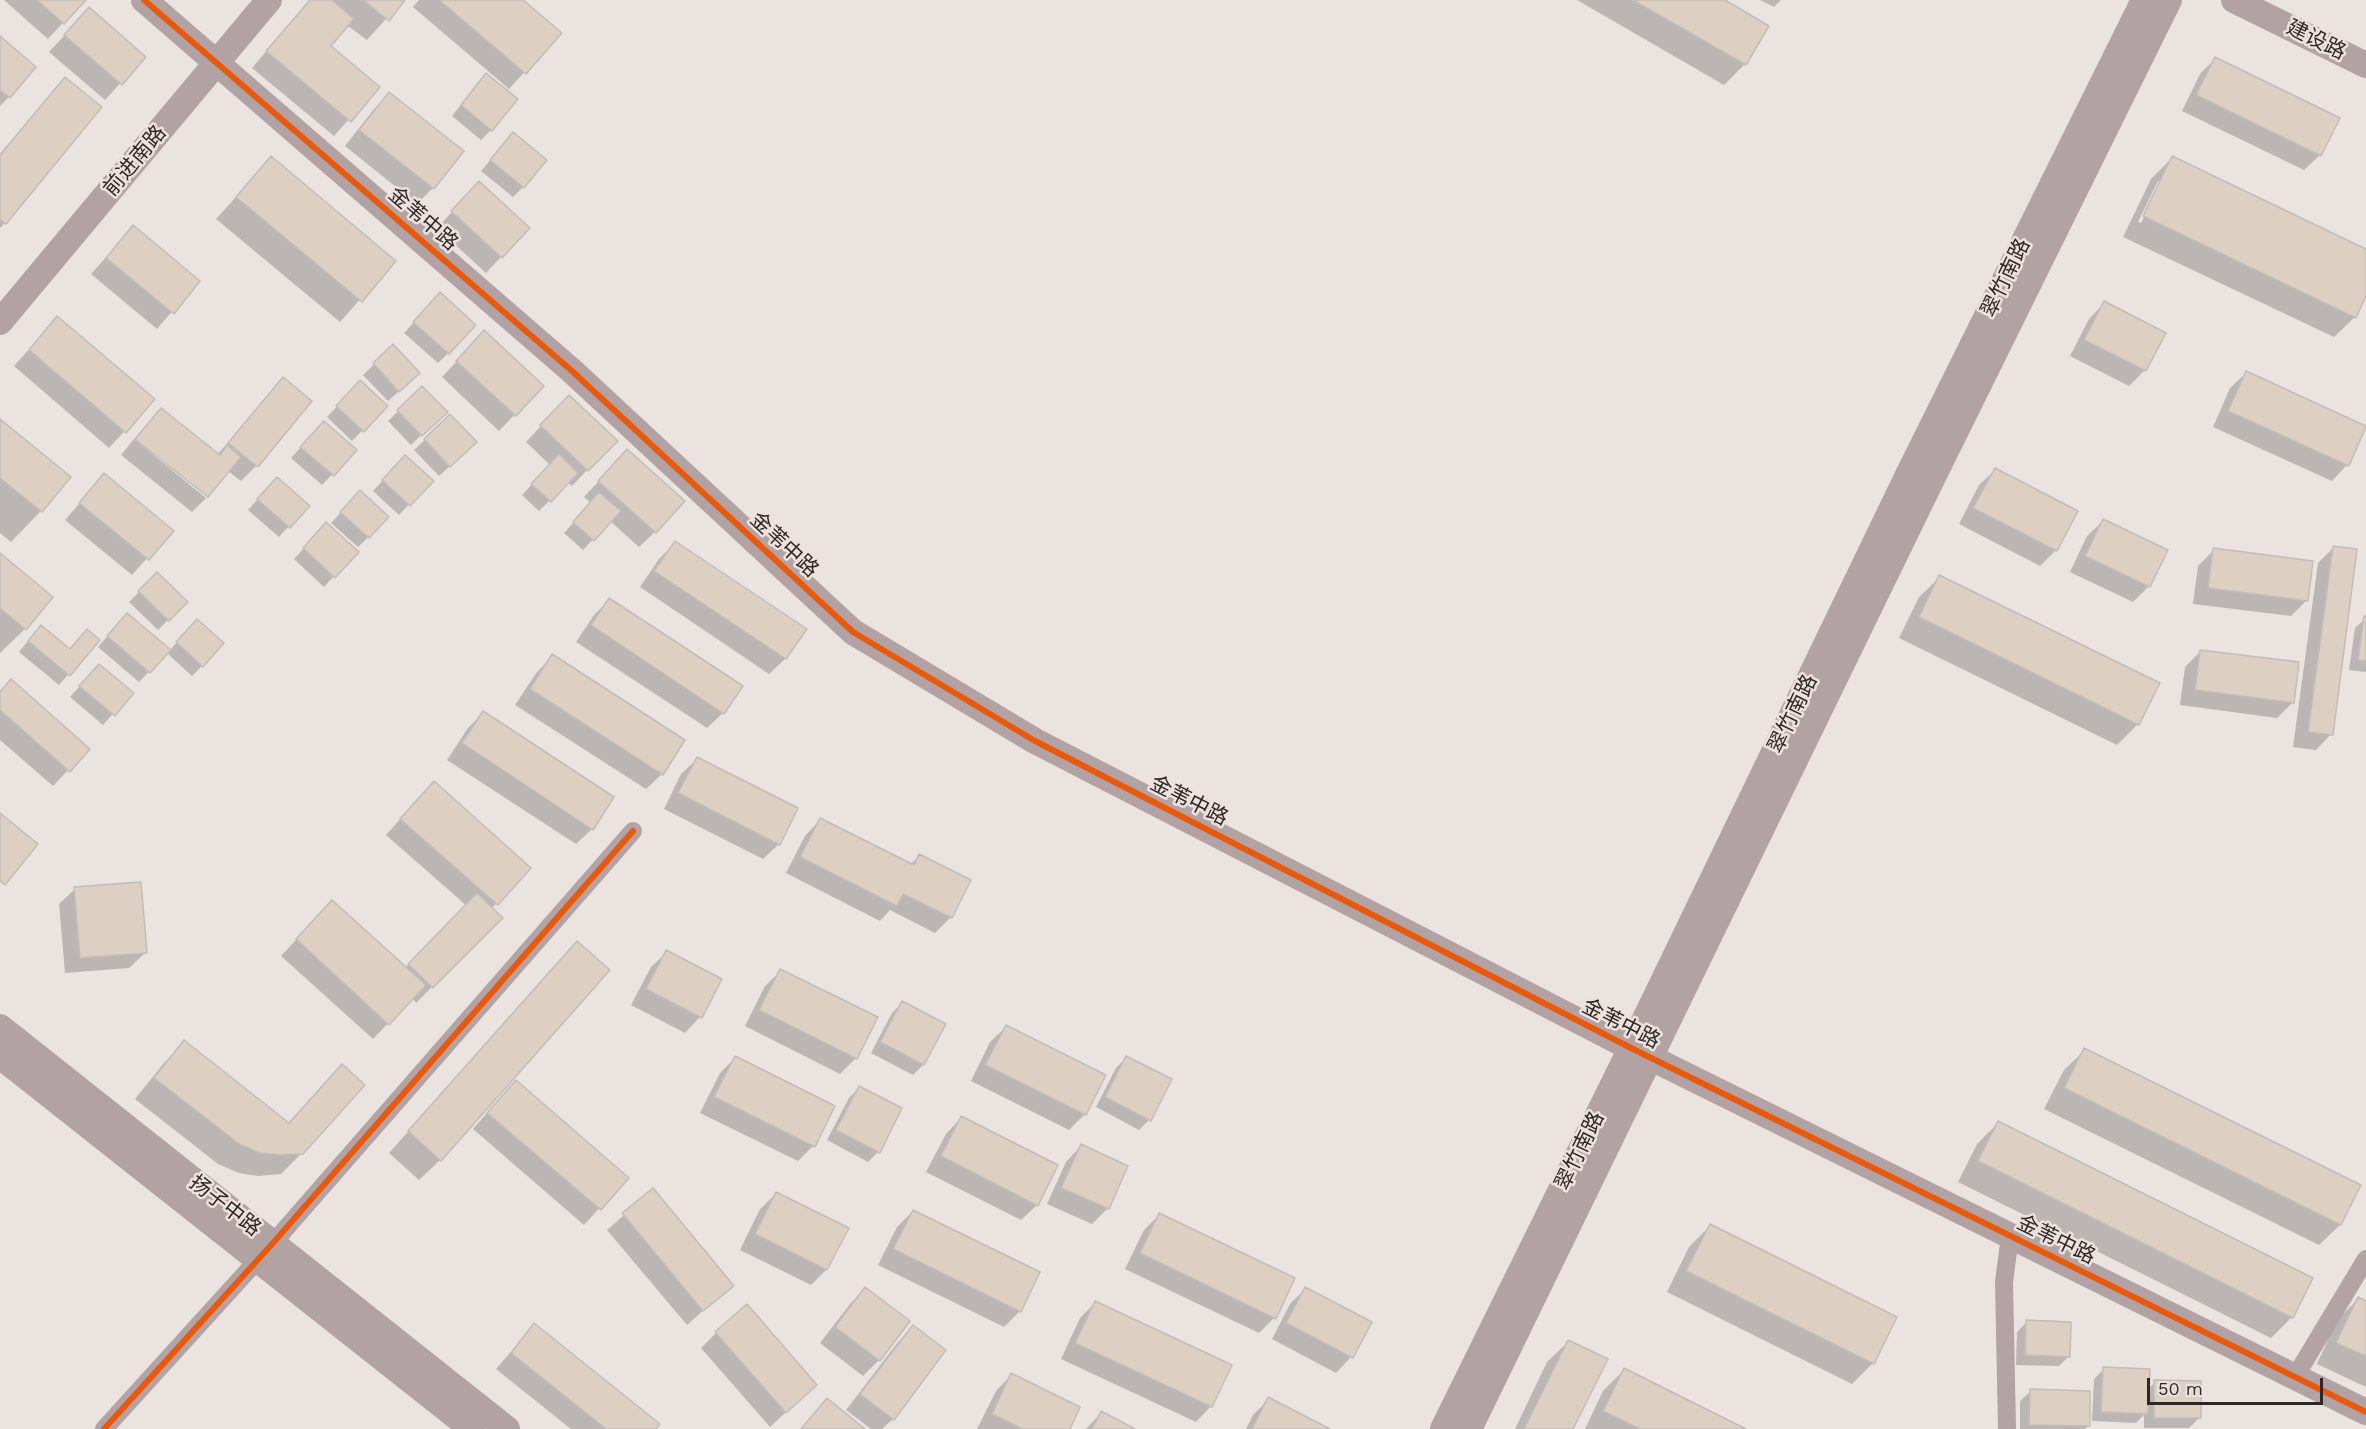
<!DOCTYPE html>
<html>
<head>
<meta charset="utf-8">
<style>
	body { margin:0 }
	#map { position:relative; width:2366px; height:1429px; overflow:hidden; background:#eae3e0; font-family:"Work Sans",sans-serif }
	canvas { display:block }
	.scale { position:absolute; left:2147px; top:1378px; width:176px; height:27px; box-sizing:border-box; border:3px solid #2d2827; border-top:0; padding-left:8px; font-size:18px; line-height:21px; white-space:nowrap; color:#2d2827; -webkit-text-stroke:4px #ede1dd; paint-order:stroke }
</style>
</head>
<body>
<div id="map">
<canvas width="2366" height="1429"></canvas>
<div class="scale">50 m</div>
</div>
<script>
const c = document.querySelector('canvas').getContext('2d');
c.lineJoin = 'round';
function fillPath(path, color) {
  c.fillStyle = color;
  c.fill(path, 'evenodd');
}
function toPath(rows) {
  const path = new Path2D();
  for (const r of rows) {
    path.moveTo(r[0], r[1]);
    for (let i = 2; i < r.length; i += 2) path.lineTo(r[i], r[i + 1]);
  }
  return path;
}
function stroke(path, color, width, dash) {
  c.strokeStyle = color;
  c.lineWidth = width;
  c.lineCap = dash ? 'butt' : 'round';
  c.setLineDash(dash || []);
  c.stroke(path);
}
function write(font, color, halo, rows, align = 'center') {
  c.font = font + ' "Work Sans","Noto Sans SC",sans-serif';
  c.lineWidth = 5;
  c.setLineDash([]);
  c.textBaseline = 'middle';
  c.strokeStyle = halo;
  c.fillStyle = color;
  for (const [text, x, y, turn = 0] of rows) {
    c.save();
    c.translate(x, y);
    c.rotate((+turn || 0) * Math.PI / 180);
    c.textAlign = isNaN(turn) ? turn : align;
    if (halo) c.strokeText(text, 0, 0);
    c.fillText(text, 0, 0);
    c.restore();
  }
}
fillPath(toPath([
	[4,0,84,0,48,39],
	[310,0,403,0,367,40,347,25,329,46,378,87,334,136,252,68],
	[419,0,521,0,560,33,509,89,413,7],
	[1577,0,1722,0,1767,26,1745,64,1724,85],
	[1760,0,1781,0,1774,7],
	[89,9,144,57,105,100,49,52],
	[0,38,9,97,0,106],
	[2215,59,2320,155,2304,170,2182,111,2200,74],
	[65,79,5,223,0,228,0,154],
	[476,86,491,130,481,140,452,116],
	[390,94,462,151,433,188,417,204,345,146,374,109],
	[513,134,523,187,513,197,481,171],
	[271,158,394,261,340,322,216,219],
	[2172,158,2366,251,2366,293,2355,317,2334,337,2123,237,2151,179],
	[2158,181,2162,181,2141,223,2138,222],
	[464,199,528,228,486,273,437,228],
	[133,227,198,281,157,329,91,274],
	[2104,303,2164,333,2145,370,2129,386,2070,356,2089,319],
	[430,305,448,353,438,363,404,333],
	[57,318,153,400,109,448,14,366],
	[393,346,408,383,388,401,363,375],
	[469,348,542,386,499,431,442,377],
	[2246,373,2347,465,2332,481,2213,427,2230,388],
	[283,379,310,401,256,466,241,481,228,471,208,495,136,437,161,410,217,455],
	[422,388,445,412,411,445,388,421],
	[350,393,385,407,352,441,327,417],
	[554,412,587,470,572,486,568,482,539,511,522,495,550,465,526,442],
	[450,416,465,452,439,476,414,450],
	[0,421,41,511,11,542,0,533],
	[314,433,355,450,322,485,291,458],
	[134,439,206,498,192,512,121,455],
	[395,467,431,481,399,515,373,491],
	[612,467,655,532,639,547,610,521,583,550,564,533,591,503,584,497],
	[1995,470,2076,512,2056,550,2040,566,1959,524,1979,485],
	[104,475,171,531,132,575,65,520],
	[267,489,307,506,279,537,248,510],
	[360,492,368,537,358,547,331,523],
	[2103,521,2166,551,2148,587,2133,602,2070,572,2087,536],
	[316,535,334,576,324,587,294,559],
	[675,543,805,630,785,659,769,674,640,587,659,559],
	[2333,548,2331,734,2316,750,2293,747,2318,563],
	[2214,550,2307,600,2291,616,2193,604,2198,566],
	[0,555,51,598,25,629,0,653],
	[157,574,186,602,158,630,129,602],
	[1940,577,2138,724,2117,745,1899,638,1919,597],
	[609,600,723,713,707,728,576,642,594,615],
	[2366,618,2366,672,2349,670,2355,628],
	[117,625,169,651,187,631,202,666,192,676,167,653,139,682,98,647],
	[31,637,69,650,98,640,59,685,19,652],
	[2201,651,2293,702,2277,718,2180,705,2185,667],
	[553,656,662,774,646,789,515,705,537,672],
	[89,676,131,693,103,725,70,697],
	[0,692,88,749,53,786,0,740],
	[483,713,592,829,576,844,447,760,468,728],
	[697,759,779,844,763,859,664,809,681,774],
	[418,799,497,903,491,909,500,918,416,1003,412,998,373,1039,281,956,317,917,405,968,467,906,386,835],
	[820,820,910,865,919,856,951,917,935,933,890,910,880,921,786,873,805,836],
	[75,889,145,953,129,968,65,973,59,904],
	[577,943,440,1160,419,1180,389,1153],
	[667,952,700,1017,685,1033,631,1005,651,967],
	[781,971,876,1018,856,1058,840,1074,745,1026,765,986],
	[902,1003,944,1025,923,1065,913,1075,871,1053,892,1013],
	[1006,1027,1104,1075,1085,1114,1069,1130,971,1081,990,1042],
	[185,1042,287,1124,342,1066,302,1153,281,1174,258,1176,239,1173,218,1164,135,1099,164,1063],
	[2085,1050,2359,1186,2340,1225,2319,1245,2044,1109,2064,1070],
	[735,1058,813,1146,798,1161,700,1113,720,1073],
	[1126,1058,1149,1120,1139,1130,1096,1107,1116,1068],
	[859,1088,878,1152,868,1162,827,1140,849,1098],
	[500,1098,627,1178,584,1225,473,1129],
	[961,1118,1037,1205,1021,1220,926,1172,946,1134],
	[1998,1123,2292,1317,2271,1338,1958,1182,1977,1144],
	[1081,1146,1126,1167,1107,1209,1092,1224,1047,1204,1066,1162],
	[653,1190,732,1285,687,1325,607,1230],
	[776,1194,826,1270,811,1285,740,1250,760,1209],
	[913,1211,1038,1273,1019,1312,1004,1327,878,1265,897,1227],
	[1159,1215,1274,1318,1259,1333,1125,1269,1144,1230],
	[1710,1226,1873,1363,1852,1384,1667,1292,1689,1247],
	[865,1289,879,1360,863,1376,820,1343,850,1304],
	[1305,1289,1370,1323,1351,1357,1336,1373,1272,1339,1290,1304],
	[2358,1299,2366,1302,2366,1387,2317,1364,2337,1320],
	[1096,1302,1211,1406,1196,1422,1061,1359,1080,1318],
	[2027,1322,2069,1356,2059,1366,2016,1365,2017,1332],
	[534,1325,654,1429,571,1429,496,1369],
	[913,1327,893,1419,882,1429,871,1429,846,1410,898,1342],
	[716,1333,815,1385,770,1427,701,1348],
	[1568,1342,1572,1429,1515,1429,1547,1362],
	[2104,1369,2148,1389,2155,1382,2199,1418,2189,1428,2144,1428,2144,1415,2136,1423,2092,1421,2094,1379],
	[1624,1370,1743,1429,1585,1429,1603,1391],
	[1011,1375,1068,1429,977,1429,996,1391],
	[2031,1391,2089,1425,2085,1429,2020,1429,2020,1401],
	[1269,1399,1326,1429,1246,1429,1253,1415],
	[1101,1413,1132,1429,1086,1429]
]), '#0003');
const building = toPath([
	[37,0,86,0,64,24,37,0],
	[310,0,332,0,354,19,331,46,380,87,351,122,266,51,310,0],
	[363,0,405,0,389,21,363,0],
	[439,0,523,0,562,33,526,74,439,0],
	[1633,0,1725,0,1769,26,1746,65,1633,0],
	[89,7,146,57,122,85,64,35,89,7],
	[0,36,36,67,10,98,0,90,0,36],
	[2215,57,2340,118,2321,156,2196,95,2215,57],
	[486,73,518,99,492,131,461,105,486,73],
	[65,77,102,107,6,224,0,219,0,155,65,77],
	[389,92,464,151,434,189,359,130,389,92],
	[513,132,547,160,524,188,490,160,513,132],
	[271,156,396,261,362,302,236,197,271,156],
	[2172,156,2366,249,2366,296,2356,318,2143,216,2172,156],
	[479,181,530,228,502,258,451,211,479,181],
	[133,225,200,281,174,314,106,258,133,225],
	[440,292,476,325,449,354,413,322,440,292],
	[2104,301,2166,333,2146,371,2084,340,2104,301],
	[57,316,155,399,126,433,29,350,57,316],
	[484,330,544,386,516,416,456,361,484,330],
	[393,344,420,373,399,392,373,363,393,344],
	[2246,371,2366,426,2349,466,2228,411,2246,371],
	[283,377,312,401,258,467,228,443,283,377],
	[360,380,388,406,364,432,336,406,360,380],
	[422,386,448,412,422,436,397,410,422,386],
	[569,395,618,441,588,471,540,425,569,395],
	[161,408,220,455,227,445,241,457,208,497,135,439,161,408],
	[450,414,477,442,450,467,424,439,450,414],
	[0,419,71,477,42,512,0,478,0,419],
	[324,421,357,450,334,476,300,447,324,421],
	[627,449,685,501,656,533,598,481,627,449],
	[559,454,578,473,551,502,531,484,559,454],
	[405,455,434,481,410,506,382,480,405,455],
	[1995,468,2078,511,2057,551,1973,508,1995,468],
	[104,473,174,531,149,560,79,503,104,473],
	[277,477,310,506,290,528,257,499,277,477],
	[360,490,389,517,369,538,340,512,360,490],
	[599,492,621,511,594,541,573,522,599,492],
	[2103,519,2168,550,2150,587,2085,556,2103,519],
	[326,522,359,552,335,578,303,548,326,522],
	[675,541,807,629,786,659,654,571,675,541],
	[2333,546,2357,549,2333,735,2308,732,2333,546],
	[2213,548,2313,561,2308,601,2208,588,2213,548],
	[0,553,53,597,26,630,0,608,0,553],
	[157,572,188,602,169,621,138,591,157,572],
	[1939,575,2160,683,2139,725,1919,617,1939,575],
	[609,598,743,686,724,714,591,625,609,598],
	[127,613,171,650,150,673,107,636,127,613],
	[2364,616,2366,616,2366,661,2358,660,2364,616],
	[197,619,224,643,203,667,176,642,197,619],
	[41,625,70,649,87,629,100,640,70,676,28,641,41,625],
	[2200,650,2299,662,2294,703,2195,690,2200,650],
	[552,654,685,740,663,775,530,689,552,654],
	[99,664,134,693,115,716,79,686,99,664],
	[11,679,90,749,70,772,0,710,0,692,11,679],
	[483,711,614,797,593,830,462,743,483,711],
	[697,757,798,808,780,845,678,793,697,757],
	[434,781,531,868,498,905,400,819,434,781],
	[0,813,38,844,5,885,0,881,0,813],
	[820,818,914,865,919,854,971,880,952,918,903,894,897,906,800,857,820,818],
	[141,882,147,953,80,958,74,887,141,882],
	[477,893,503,918,433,988,408,964,477,893],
	[332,900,426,985,389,1025,296,939,332,900],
	[577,941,610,970,441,1161,408,1131,577,941],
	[666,950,722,979,702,1018,646,989,666,950],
	[780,969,878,1017,857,1059,759,1010,780,969],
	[902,1001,946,1024,924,1065,880,1042,902,1001],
	[1006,1025,1106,1075,1086,1115,985,1065,1006,1025],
	[184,1040,289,1123,342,1064,365,1085,303,1154,280,1155,260,1153,239,1144,154,1078,184,1040],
	[2084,1048,2361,1185,2341,1225,2064,1088,2084,1048],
	[735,1056,835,1106,815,1147,714,1097,735,1056],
	[1126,1056,1172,1079,1151,1121,1105,1097,1126,1056],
	[516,1080,629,1178,601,1210,487,1113,516,1080],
	[859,1086,902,1108,880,1153,836,1130,859,1086],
	[961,1116,1058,1165,1038,1206,941,1156,961,1116],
	[1998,1121,2313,1278,2293,1318,1978,1161,1998,1121],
	[1081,1144,1128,1166,1109,1209,1061,1188,1081,1144],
	[653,1188,734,1286,703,1311,622,1213,653,1188],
	[776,1192,849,1228,827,1270,755,1234,776,1192],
	[913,1210,1040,1272,1021,1312,893,1249,913,1210],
	[1159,1213,1295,1278,1276,1319,1140,1253,1159,1213],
	[1710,1224,1897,1317,1874,1364,1686,1271,1710,1224],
	[865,1287,910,1321,880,1361,835,1327,865,1287],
	[1305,1287,1372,1322,1353,1358,1286,1323,1305,1287],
	[2358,1297,2366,1301,2366,1356,2336,1343,2358,1297],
	[1095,1301,1232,1365,1212,1407,1075,1343,1095,1301],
	[747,1304,817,1385,786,1413,715,1332,747,1304],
	[2026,1320,2071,1322,2070,1357,2025,1355,2026,1320],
	[534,1323,660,1424,656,1429,606,1429,511,1353,534,1323],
	[913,1325,946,1350,894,1420,860,1394,913,1325],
	[1568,1340,1608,1359,1573,1429,1524,1429,1568,1340],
	[2103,1367,2150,1369,2148,1414,2101,1412,2103,1367],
	[1624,1368,1746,1429,1640,1429,1603,1411,1624,1368],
	[1011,1373,1080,1407,1070,1429,1023,1429,992,1414,1011,1373],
	[2154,1380,2201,1381,2201,1418,2154,1418,2154,1380],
	[2030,1389,2090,1391,2090,1426,2029,1425,2030,1389],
	[1268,1397,1330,1429,1252,1429,1268,1397],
	[827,1398,865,1429,801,1429,827,1398],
	[1101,1411,1135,1429,1092,1429,1101,1411]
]);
fillPath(building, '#ddd0c3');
stroke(building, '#c1bcba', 1.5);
stroke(toPath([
	[2295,1377,2366,1259],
	[104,1429,273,1243,633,831],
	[2007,1429,2004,1282,2010,1236]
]), '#b3a3a5', 18);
stroke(toPath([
	[144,0,572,371,853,632,1035,741,1631,1048,2366,1412],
	[2234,0,2366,65],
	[0,322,269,0],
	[0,1027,507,1429],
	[0,1056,472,1429],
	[1443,1429,1631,1048,1909,473,2144,0],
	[1469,1429,1930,483,2169,0]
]), '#b3a2a4', 26);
stroke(toPath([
	[144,0,572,371,853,632,1035,741,1631,1048,2366,1412],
	[104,1429,273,1243,633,831]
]), '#e8590c', 6);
write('21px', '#2d2827', '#ede1dd', [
	["建设路",2316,40,26],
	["前进南路",135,161,-50],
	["金苇中路",423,219,41],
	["翠竹南路",2006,278,-64],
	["金苇中路",784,545,43],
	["翠竹南路",1793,714,-64],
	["金苇中路",1189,801,27],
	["金苇中路",1621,1024,27],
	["翠竹南路",1580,1151,-64],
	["扬子中路",225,1206,38],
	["金苇中路",2056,1240,26]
]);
</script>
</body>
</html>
